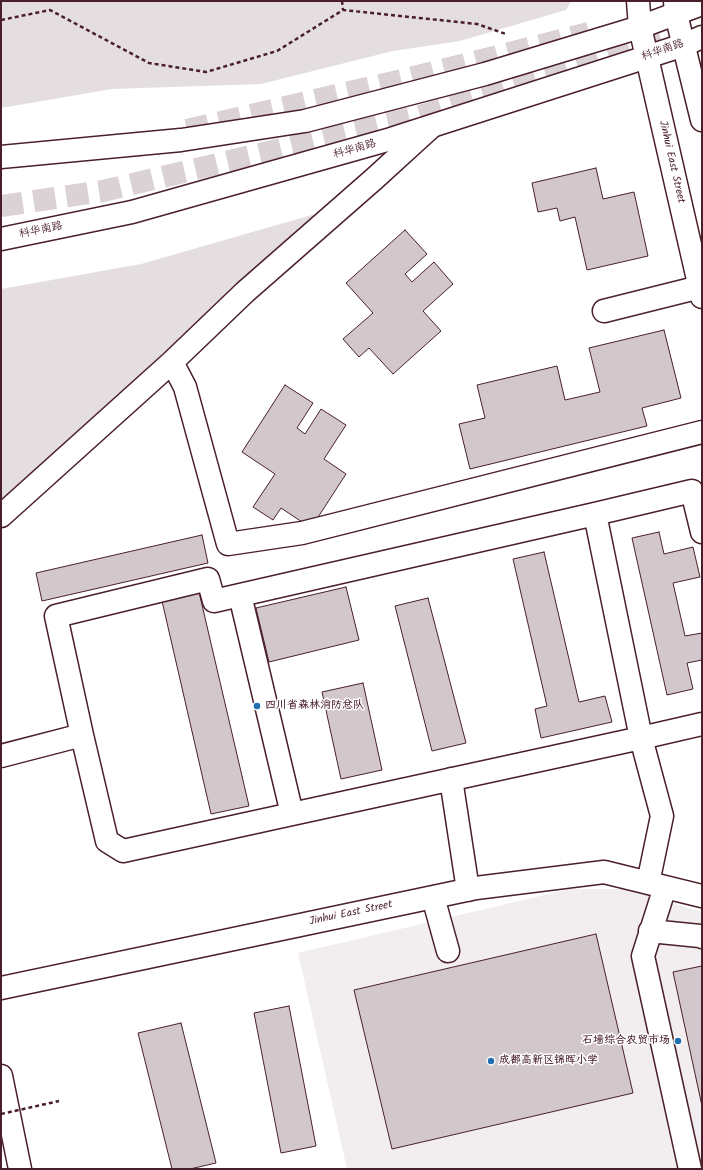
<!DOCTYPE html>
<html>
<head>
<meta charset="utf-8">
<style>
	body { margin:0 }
	#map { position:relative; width:703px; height:1170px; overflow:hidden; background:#fff; font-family:Kalam,sans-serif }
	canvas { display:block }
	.frame { position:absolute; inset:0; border:2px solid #4a1f2b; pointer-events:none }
</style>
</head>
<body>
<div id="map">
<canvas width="703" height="1170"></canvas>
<div class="frame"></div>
</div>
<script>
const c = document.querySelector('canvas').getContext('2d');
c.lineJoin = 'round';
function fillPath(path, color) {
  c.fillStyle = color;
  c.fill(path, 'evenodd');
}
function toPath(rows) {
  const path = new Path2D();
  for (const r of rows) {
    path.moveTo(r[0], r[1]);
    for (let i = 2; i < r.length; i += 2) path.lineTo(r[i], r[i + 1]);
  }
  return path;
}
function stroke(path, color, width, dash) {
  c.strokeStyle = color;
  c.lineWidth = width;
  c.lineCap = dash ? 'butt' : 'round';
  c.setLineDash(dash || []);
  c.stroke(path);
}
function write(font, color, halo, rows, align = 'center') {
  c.font = font + ' Kalam,"LXGW WenKai TC",sans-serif';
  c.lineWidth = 3;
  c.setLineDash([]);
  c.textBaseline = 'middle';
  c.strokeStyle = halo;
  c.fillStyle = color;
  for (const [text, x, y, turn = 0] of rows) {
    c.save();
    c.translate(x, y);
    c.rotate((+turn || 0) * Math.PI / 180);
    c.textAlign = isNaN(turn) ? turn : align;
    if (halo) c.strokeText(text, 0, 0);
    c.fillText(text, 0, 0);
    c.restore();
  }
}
fillPath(toPath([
	[570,889,624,889,702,912,702,1169,347,1169,298,953]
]), '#f2eeef');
fillPath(toPath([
	[1,1,571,1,566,10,460,41,393,51,261,84,112,89,1,108],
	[322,212,1,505,1,289,141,264]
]), '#e5dee0');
const building = toPath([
	[596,168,603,199,634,192,648,256,587,270,575,217,560,221,557,208,538,212,532,183,596,168],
	[405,230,427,254,405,274,412,282,434,262,453,284,423,311,441,331,393,374,369,348,359,357,343,339,373,313,346,283,405,230],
	[664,330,681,398,642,408,647,426,470,469,459,424,485,418,477,385,557,366,565,400,600,392,589,348,664,330],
	[285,385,313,403,297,428,305,434,321,409,346,425,324,459,346,474,311,528,281,508,273,520,253,507,275,474,242,452,285,385],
	[659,532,664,554,693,547,700,577,673,583,685,636,702,633,702,660,687,663,693,689,667,695,632,538,659,532],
	[202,535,208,563,42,601,36,573,202,535],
	[544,552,579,702,605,696,612,722,541,738,535,709,547,706,513,559,544,552],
	[346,587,359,640,269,662,256,608,346,587],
	[199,592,249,806,211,814,162,601,199,592],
	[428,598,466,743,432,751,395,606,428,598],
	[363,683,382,770,341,779,322,692,363,683],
	[596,934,633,1093,392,1149,354,990,596,934],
	[702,966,702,1106,673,972,702,966],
	[289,1006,316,1146,281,1153,254,1013,289,1006],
	[181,1023,216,1163,190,1169,172,1169,138,1033,181,1023]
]);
fillPath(building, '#d2c7cb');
stroke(building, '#4a1f2b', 1);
stroke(toPath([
	[187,130,406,79,589,33],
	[1,206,103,191,420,116,595,63,702,23]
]), '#dbd2d5', 22, [22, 11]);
const minor = toPath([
	[638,1,640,27,702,297],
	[675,1,676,14,702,120],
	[604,311,700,287],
	[172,362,185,387,228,544,302,533,702,432],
	[595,514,641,738,662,816,648,883],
	[1,516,172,362,245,292,374,179,431,127],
	[240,595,292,814,123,851,107,841,82,735,56,616,208,579,214,601,595,514,692,491,702,532],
	[1,756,82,735],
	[451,779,468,890],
	[292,814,641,738,702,724],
	[665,887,643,956,690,1169],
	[433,897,448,951],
	[650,931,700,936,702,937],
	[1,988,476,888,604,872,702,896]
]);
const major = toPath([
	[1,157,181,140,305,121,485,74,640,27,702,4],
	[1,239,132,212,391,139,684,45,702,37],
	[1,1076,20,1169]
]);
stroke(minor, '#4a1f2b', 25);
stroke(major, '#4a1f2b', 25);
stroke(toPath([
	[342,1,343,10],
	[1,20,50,10,149,63,206,72,277,51,343,10,477,24,506,34]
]), '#4a1f2b', 2.5, [4, 3]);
stroke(minor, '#fff', 22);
stroke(major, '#fff', 22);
stroke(toPath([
	[1,1114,59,1101]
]), '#4a1f2b', 2.5, [4, 3]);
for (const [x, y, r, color] of [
	[257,706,4,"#1f6fb2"],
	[678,1041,4,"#1f6fb2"],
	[491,1061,4,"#1f6fb2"]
]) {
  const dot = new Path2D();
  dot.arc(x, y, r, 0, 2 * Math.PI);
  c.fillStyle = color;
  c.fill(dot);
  stroke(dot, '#fff', 1.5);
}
write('11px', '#4a1f2b', '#fff', [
	["科华南路",663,51,-19],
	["科华南路",355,150,-16],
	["Jinhui East Street",671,162,77],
	["科华南路",41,231,-12],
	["Jinhui East Street",351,914,-12]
]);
write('bold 11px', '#4a1f2b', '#fff', [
	["四川省森林消防总队",265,706],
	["石墙综合农贸市场",670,1041,"right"],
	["成都高新区锦晖小学",499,1061]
], 'left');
</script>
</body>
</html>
